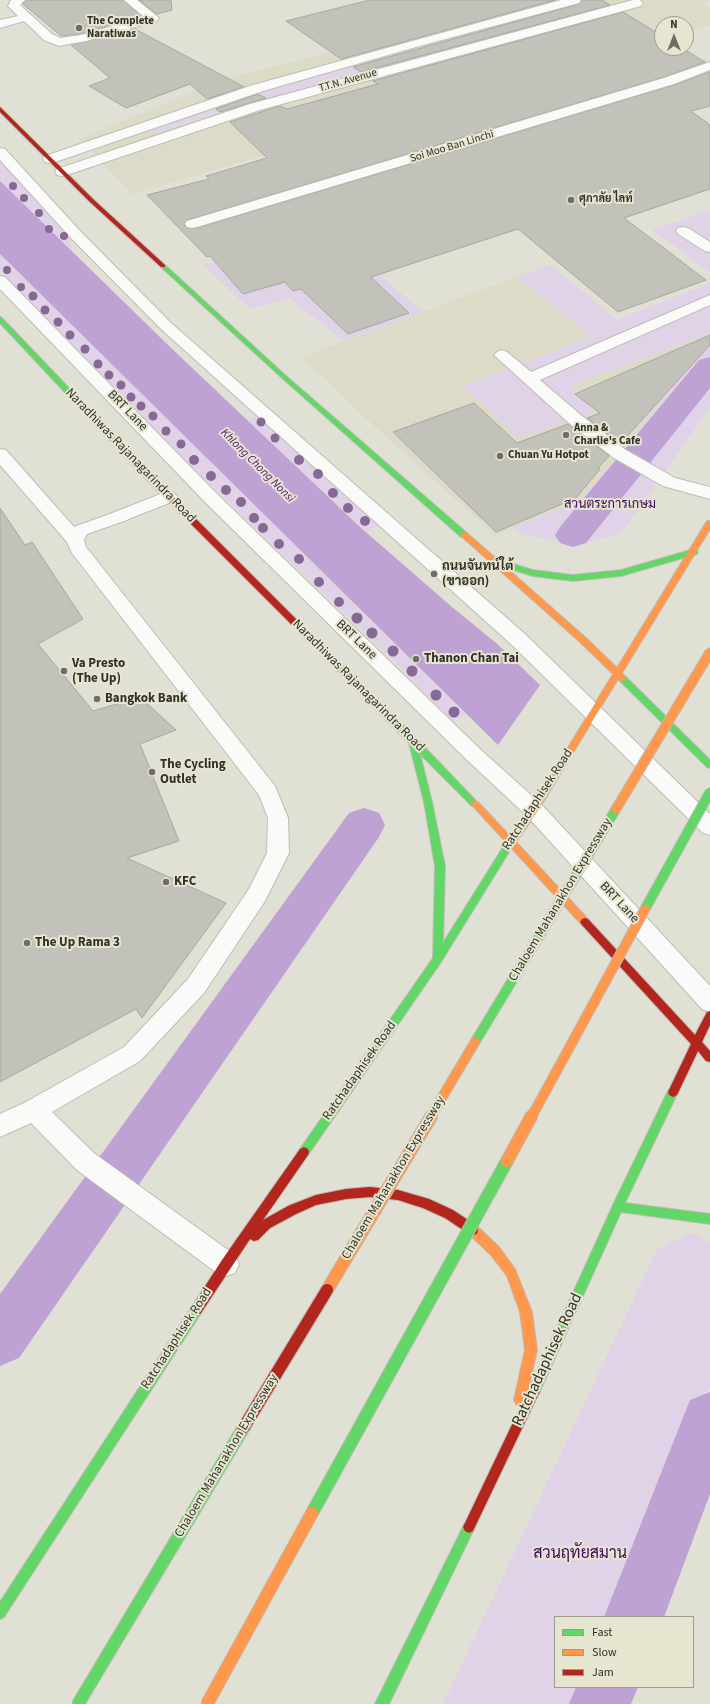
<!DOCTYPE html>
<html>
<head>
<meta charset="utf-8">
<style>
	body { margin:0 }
	#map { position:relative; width:710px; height:1704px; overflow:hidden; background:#e1e0d5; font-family:"Source Sans 3",sans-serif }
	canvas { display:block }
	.legend { position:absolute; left:554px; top:1616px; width:140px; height:72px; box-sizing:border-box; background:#e6e5d0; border:1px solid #9e9d8d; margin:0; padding:5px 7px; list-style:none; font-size:12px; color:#313129 }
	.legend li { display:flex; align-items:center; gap:8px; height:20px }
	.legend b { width:20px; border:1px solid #9e9d8d }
	.north { position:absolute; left:654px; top:16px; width:40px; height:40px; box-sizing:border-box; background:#e6e5d0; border:1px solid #9e9d8d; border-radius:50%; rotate:0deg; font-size:11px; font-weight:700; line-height:16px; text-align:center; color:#313129 }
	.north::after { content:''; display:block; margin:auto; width:14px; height:18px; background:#6f6e65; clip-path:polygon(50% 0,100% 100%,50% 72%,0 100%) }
</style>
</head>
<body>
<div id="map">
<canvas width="710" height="1704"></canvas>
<ul class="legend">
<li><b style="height:5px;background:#63d668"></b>Fast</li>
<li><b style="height:5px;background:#ff974d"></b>Slow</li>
<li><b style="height:5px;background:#b3261e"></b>Jam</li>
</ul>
<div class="north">N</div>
</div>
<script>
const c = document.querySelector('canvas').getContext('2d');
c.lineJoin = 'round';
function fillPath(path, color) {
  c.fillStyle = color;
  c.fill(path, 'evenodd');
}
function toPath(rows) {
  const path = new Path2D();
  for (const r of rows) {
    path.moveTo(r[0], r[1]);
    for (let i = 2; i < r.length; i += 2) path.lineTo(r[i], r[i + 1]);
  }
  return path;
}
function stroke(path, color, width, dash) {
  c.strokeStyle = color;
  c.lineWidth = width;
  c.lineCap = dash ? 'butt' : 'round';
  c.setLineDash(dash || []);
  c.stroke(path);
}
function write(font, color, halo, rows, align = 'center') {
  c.font = font + ' "Source Sans 3",Sarabun,sans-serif';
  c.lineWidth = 4;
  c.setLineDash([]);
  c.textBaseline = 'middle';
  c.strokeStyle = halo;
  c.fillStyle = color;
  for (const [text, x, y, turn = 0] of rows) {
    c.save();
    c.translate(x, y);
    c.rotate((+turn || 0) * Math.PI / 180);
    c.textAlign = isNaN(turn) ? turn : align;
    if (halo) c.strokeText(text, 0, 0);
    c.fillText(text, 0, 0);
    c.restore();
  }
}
fillPath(toPath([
	[513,0,710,0,702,3,710,8,710,25,686,32,686,24,662,24,662,39,132,194,79,139,230,77,521,6],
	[517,277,592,336,464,386,517,436,593,412,569,385,710,334,710,339,614,461,580,500,495,535,371,423,302,357]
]), '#dcdbc7');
fillPath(toPath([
	[594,0,608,1,607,5,229,109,198,119,158,133,152,132,151,128,275,88],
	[0,161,68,234,73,251,0,181],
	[710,210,710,272,652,230],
	[325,229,423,312,344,341,289,298,250,309,203,265],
	[0,254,261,511,466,714,452,721,395,662,190,465,0,271],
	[551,265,617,320,710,283,710,334,570,385,593,412,519,438,463,386,591,336,517,277],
	[710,339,710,407,637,512,621,533,589,542,553,540,525,535,512,528,580,500,614,461],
	[259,414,381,524,366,532,247,421],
	[691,1233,710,1242,710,1386,621,1617,555,1617,555,1687,595,1687,588,1704,443,1704,657,1249]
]), '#e0d3e8');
fillPath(toPath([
	[0,181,168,345,360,527,452,607,496,643,540,685,498,745,0,254]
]), '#bda2d3');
fillPath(toPath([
	[710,357,710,388,586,543,573,547,560,543,555,535,560,527,699,360,710,357],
	[364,808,379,813,385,825,379,837,19,1358,0,1366,0,1294,349,813,364,808],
	[710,1392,710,1494,664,1617,604,1617,690,1400,710,1392],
	[576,1687,638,1687,631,1704,569,1704,576,1687]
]), '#bda2d3');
const building = toPath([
	[26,0,123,0,141,16,81,34,61,36,23,4,26,0],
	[139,0,171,0,172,10,157,14,139,0],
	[370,0,555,0,341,59,286,21,370,0],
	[582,0,602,0,610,5,361,72,353,67,579,4,582,0],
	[623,12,662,36,662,48,682,48,705,62,664,77,187,220,184,225,187,228,197,228,674,85,710,72,710,106,691,111,710,125,710,189,624,218,706,280,618,312,518,229,371,277,409,313,348,334,301,289,293,291,285,282,243,294,210,256,207,257,147,195,209,179,206,176,267,158,230,122,280,106,287,109,378,84,373,81,623,12],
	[135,29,218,73,244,87,207,99,190,84,126,108,89,86,110,78,71,45,135,29],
	[258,94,266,98,220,112,216,109,258,94],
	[710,335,710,345,620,444,587,418,600,413,575,394,710,335],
	[474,403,517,443,568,424,609,456,598,468,600,469,576,498,496,532,393,432,474,403],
	[0,508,25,545,32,542,83,619,38,644,93,711,140,697,176,730,140,744,179,841,127,858,226,903,142,1018,136,1009,0,1082,0,508]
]);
fillPath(building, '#c3c2ba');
stroke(building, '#a7a79f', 1);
const lane = toPath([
	[11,0,25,0,20,5,52,34,60,38,81,35,144,17,124,0,137,0,159,18,157,21,86,41,59,46,44,40,24,21,0,28,0,20,18,16,8,6,11,0],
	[0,148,5,149,81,232,171,323,526,635,710,814,710,835,703,833,512,645,161,329,71,238,0,160,0,148],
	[683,227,688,228,710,242,710,252,705,251,678,234,676,231,678,228,683,227],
	[0,276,5,277,217,494,481,750,541,804,710,986,710,1012,702,1009,527,816,467,760,205,502,0,289,0,276],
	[710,295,710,305,540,380,582,416,626,450,675,478,710,487,710,499,663,486,614,458,570,424,494,355,497,352,502,350,507,352,531,372,710,295],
	[0,449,6,450,74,527,115,512,121,510,127,512,130,516,127,520,87,534,84,540,86,547,275,786,288,818,289,853,265,901,204,993,140,1061,52,1112,95,1154,235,1255,239,1264,235,1273,226,1276,217,1273,77,1170,31,1123,0,1137,0,1114,26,1102,124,1047,188,979,249,889,267,853,268,818,259,795,72,553,67,542,0,465,0,449]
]);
const street = toPath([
	[561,0,581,0,579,3,416,47,263,91,55,162,50,163,45,162,43,159,45,156,253,85,561,0],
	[633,0,640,0,643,3,641,6,260,110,67,175,62,176,57,175,55,172,57,169,250,104,633,0],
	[710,62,710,70,674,84,197,227,192,228,187,227,185,224,187,221,664,78,710,62],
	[168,491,174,493,177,497,174,501,121,522,115,520,112,516,115,512,168,491]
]);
const fast = toPath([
	[161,265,165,265,285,375,467,533,467,537,461,537,281,377,161,267,161,265],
	[0,317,2,318,153,476,153,480,147,480,0,323,0,317],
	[694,549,698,552,697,554,621,576,573,581,533,576,497,565,496,563,500,560,533,570,573,575,621,570,694,549],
	[316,641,319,642,415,737,479,804,478,806,472,806,420,754,432,802,445,866,443,943,510,836,516,836,517,839,441,962,308,1155,304,1157,300,1155,299,1152,300,1149,433,958,435,866,424,802,409,743,313,646,312,644,313,642,316,641],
	[622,675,625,676,710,760,710,768,707,767,619,680,618,678,622,675],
	[673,1087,677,1089,678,1092,625,1203,710,1214,710,1224,621,1212,538,1395,534,1397,530,1395,528,1391,530,1387,614,1203,669,1089,673,1087],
	[197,1303,201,1305,203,1309,201,1313,4,1617,0,1619,0,1602,193,1305,197,1303],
	[469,1521,473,1523,475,1527,473,1531,389,1704,375,1704,465,1523,469,1521]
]);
const slow = toPath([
	[707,521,710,521,710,529,622,673,626,678,625,680,622,681,618,679,537,812,516,842,588,919,590,922,588,925,585,926,582,925,471,804,472,802,478,802,510,836,531,808,613,674,580,642,460,535,464,532,467,533,586,638,617,668,707,521],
	[473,1225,477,1226,499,1247,515,1269,532,1312,537,1350,526,1400,524,1404,520,1406,516,1404,514,1400,525,1350,520,1312,507,1276,491,1255,469,1234,468,1230,469,1226,473,1225]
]);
const jam = toPath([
	[0,107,94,200,165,265,165,267,161,267,90,202,0,112,0,107],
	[147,476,153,476,319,642,320,644,319,646,313,646,147,480,147,476],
	[585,918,588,919,695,1035,707,1012,710,1011,710,1025,702,1042,710,1051,710,1062,706,1061,698,1051,677,1095,673,1097,669,1095,668,1092,691,1044,582,925,580,922,582,919,585,918],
	[304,1147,308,1149,309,1152,308,1155,263,1220,288,1206,316,1195,346,1189,370,1187,398,1190,429,1199,453,1210,477,1226,478,1230,477,1234,473,1235,469,1234,445,1218,423,1208,398,1200,370,1197,346,1199,316,1205,296,1214,270,1228,258,1240,254,1241,250,1239,201,1313,197,1315,193,1313,191,1309,193,1305,222,1260,300,1149,304,1147],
	[534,1385,538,1387,540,1391,538,1395,473,1531,469,1533,465,1531,463,1527,465,1523,530,1387,534,1385]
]);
stroke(lane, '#bdbdb4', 2);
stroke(street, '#bdbdb4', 2);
stroke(fast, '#bdbdb4', 2);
stroke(slow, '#bdbdb4', 2);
stroke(jam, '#bdbdb4', 2);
fillPath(lane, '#fafaf9');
fillPath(street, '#fafaf9');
fillPath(fast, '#63d668');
fillPath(slow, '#ff974d');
fillPath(jam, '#b3261e');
const fastBridgeFar1 = toPath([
	[645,909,710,792],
	[475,1042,616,809]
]);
const fastBridge = toPath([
	[312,1513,507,1161],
	[78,1704,244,1427]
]);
const slowBridgeFar1 = toPath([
	[616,809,710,652],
	[431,1116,475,1042],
	[532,1116,645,909]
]);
const slowBridge = toPath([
	[507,1161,532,1115],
	[327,1290,432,1115],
	[207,1704,312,1513]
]);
const jamBridge = toPath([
	[244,1427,327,1290]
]);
stroke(fastBridgeFar1, '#bdbdb4', 11, []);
stroke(fastBridge, '#bdbdb4', 14, []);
stroke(slowBridgeFar1, '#bdbdb4', 11, []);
stroke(slowBridge, '#bdbdb4', 14, []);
stroke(jamBridge, '#bdbdb4', 14, []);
stroke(fastBridgeFar1, '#63d668', 9);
stroke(fastBridge, '#63d668', 12);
stroke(slowBridgeFar1, '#ff974d', 9);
stroke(slowBridge, '#ff974d', 12);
stroke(jamBridge, '#b3261e', 12);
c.fillStyle = '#886996';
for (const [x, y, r] of [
	[13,186,4],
	[24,198,4],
	[39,213,4],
	[49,229,4],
	[64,236,4],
	[7,270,4],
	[21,287,4],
	[33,296,4.5],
	[45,310,4.5],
	[58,322,4.5],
	[70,335,4.5],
	[85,349,4.5],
	[98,364,4.5],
	[109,375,4.5],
	[121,385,4.5],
	[131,397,4.5],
	[141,406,4.5],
	[153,416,4.5],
	[261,422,4.5],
	[166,431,4.5],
	[275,438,4.5],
	[181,444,4.5],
	[194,460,5],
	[299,460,5],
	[318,474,5],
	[211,476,5],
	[226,490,5],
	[333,493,5],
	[241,502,5],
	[348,508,5],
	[254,518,5],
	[365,521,5],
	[263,528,5],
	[279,544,5],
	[299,559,5],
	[319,582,5],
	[339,602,5],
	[357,618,5.5],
	[372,633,5.5],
	[393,651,5.5],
	[412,671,5.5],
	[436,695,5.5],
	[454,712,5.5]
]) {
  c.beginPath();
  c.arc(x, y, r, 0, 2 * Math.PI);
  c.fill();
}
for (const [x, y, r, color] of [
	[79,28,4,"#6f6e65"],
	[571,200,4,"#6f6e65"],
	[566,435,4,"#6f6e65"],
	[500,456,4,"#6f6e65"],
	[434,574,4,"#6f6e65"],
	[416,659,4,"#6f6e65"],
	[64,671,4,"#6f6e65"],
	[97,699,4,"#6f6e65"],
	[152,772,4,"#6f6e65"],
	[166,882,4,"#6f6e65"],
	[27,943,4,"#6f6e65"]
]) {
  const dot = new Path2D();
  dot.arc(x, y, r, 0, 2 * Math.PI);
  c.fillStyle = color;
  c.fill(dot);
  stroke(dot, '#e6e5d0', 1.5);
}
write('bold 11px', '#313129', '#e6e5d0', [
	["The Complete",87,22],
	["Naratiwas",87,35],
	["ศุภาลัย ไลท์",579,200],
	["Anna &",574,429],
	["Charlie's Cafe",574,442],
	["Chuan Yu Hotpot",508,456]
], 'left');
write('11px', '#313129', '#e6e5d0', [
	["T.T.N. Avenue",348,81,-16],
	["Soi Moo Ban Linchi",452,147,-17]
]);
write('italic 12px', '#4c1970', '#e6e5d0', [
	["Khlong Chong Nonsi",257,466,45]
]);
write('13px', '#313129', '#e6e5d0', [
	["BRT Lane",127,411,46],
	["Naradhiwas Rajanagarindra Road",130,456,46],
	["BRT Lane",356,640,44],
	["Naradhiwas Rajanagarindra Road",358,686,45],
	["Ratchadaphisek Road",538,800,-57],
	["Chaloem Mahanakhon Expressway",561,900,-59],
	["BRT Lane",619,903,47],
	["Ratchadaphisek Road",360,1071,-55],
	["Chaloem Mahanakhon Expressway",394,1178,-59],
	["Ratchadaphisek Road",177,1339,-57],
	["Chaloem Mahanakhon Expressway",227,1456,-59]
]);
write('13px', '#400863', '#e6e5d0', [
	["สวนตระการเกษม",610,505]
]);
write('bold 13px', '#313129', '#e6e5d0', [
	["ถนนจันทน์ใต้",442,567],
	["(ขาออก)",442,582],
	["Thanon Chan Tai",424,659],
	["Va Presto",72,664],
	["(The Up)",72,679],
	["Bangkok Bank",105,699],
	["The Cycling",160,765],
	["Outlet",160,780],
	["KFC",174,882],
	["The Up Rama 3",35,943]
], 'left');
write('16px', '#313129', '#e6e5d0', [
	["Ratchadaphisek Road",548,1360,-65]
]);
write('16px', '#400863', '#e6e5d0', [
	["สวนฤทัยสมาน",580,1554]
]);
</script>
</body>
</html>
